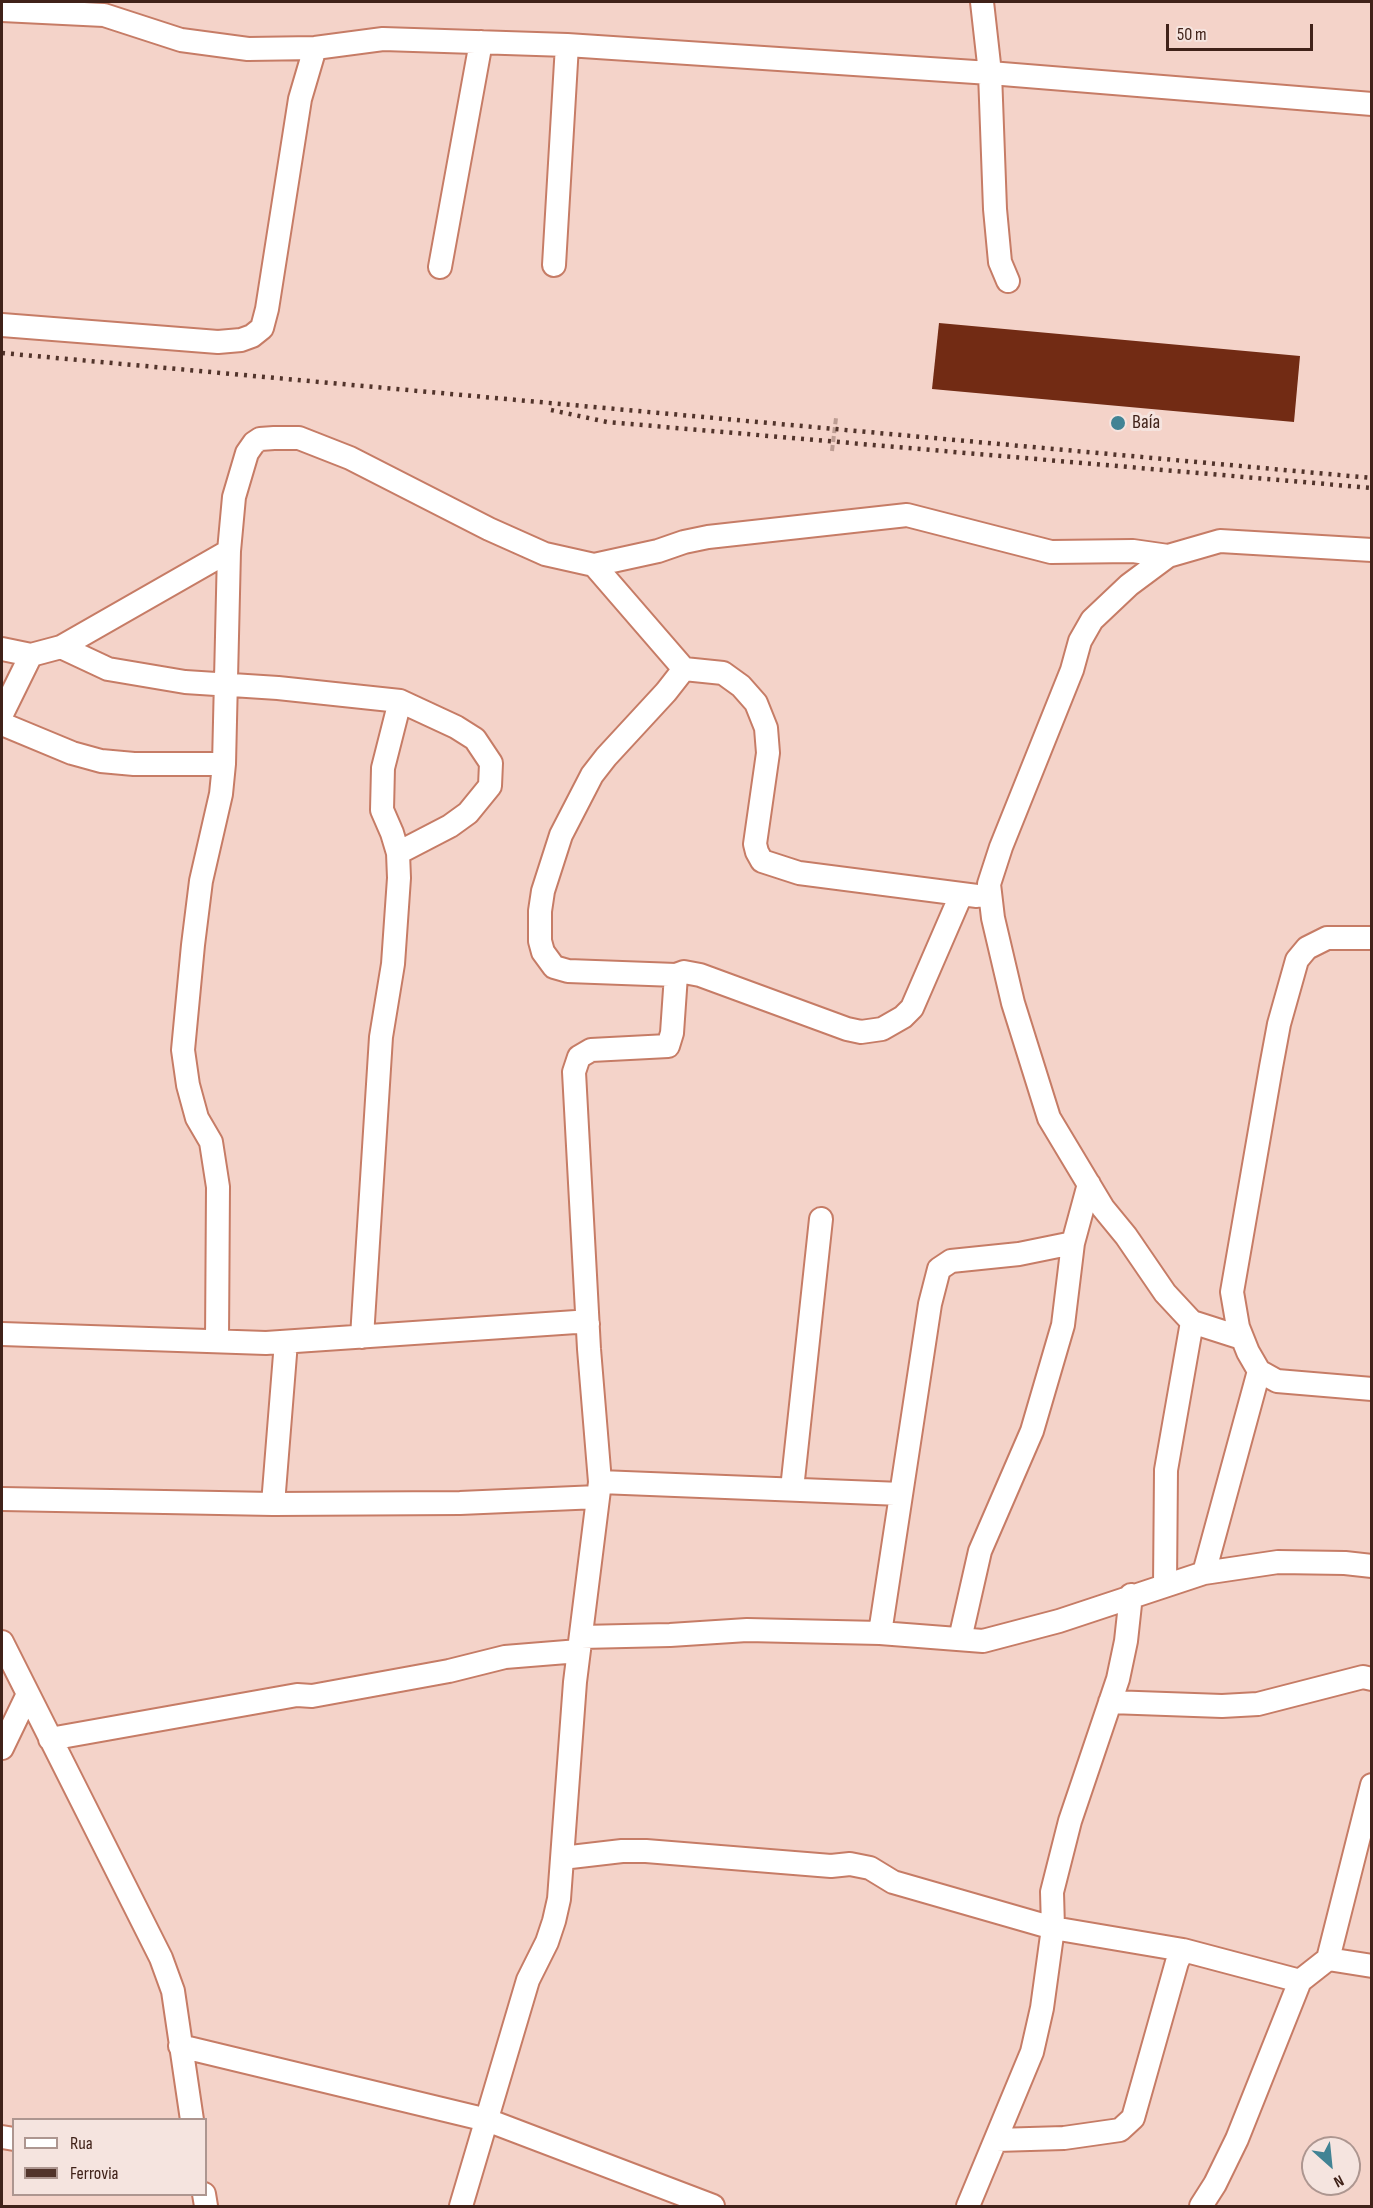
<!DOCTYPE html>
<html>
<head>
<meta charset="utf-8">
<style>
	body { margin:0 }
	#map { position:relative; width:1373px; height:2208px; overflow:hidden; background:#f4d3c9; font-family:"Sofia Sans Condensed",sans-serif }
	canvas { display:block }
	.frame { position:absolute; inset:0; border:3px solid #402219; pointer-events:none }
	.legend { position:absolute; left:12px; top:2118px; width:195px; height:78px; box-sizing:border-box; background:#f5e4df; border:2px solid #ad9690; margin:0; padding:8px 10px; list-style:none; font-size:18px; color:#402219 }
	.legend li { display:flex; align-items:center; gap:12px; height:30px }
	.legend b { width:30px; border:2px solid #ad9690 }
	.north { position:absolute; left:1301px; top:2136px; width:60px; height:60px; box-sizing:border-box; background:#f5e4df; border:2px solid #ad9690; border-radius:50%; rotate:153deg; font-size:16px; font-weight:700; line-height:24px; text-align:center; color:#402219 }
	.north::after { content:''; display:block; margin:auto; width:21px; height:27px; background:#418394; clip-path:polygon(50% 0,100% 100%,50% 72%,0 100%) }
	.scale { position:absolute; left:1166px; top:24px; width:147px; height:27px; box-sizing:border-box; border:3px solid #402219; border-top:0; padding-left:8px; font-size:18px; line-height:21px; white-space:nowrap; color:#402219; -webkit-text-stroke:4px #f5e4df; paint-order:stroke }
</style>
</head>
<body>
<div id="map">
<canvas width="1373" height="2208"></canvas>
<div class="frame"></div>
<ul class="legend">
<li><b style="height:8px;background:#fff"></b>Rua</li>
<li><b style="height:8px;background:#52342b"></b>Ferrovia</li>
</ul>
<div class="north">N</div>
<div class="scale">50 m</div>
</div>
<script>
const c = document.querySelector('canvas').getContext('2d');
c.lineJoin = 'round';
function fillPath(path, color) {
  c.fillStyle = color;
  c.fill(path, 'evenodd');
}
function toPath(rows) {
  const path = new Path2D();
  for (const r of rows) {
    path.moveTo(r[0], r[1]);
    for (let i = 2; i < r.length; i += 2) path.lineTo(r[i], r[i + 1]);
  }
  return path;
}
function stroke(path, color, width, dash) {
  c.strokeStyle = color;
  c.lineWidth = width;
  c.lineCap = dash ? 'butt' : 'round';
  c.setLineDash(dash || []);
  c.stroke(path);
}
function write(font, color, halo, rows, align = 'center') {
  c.font = font + ' "Sofia Sans Condensed",sans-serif';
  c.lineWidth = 6;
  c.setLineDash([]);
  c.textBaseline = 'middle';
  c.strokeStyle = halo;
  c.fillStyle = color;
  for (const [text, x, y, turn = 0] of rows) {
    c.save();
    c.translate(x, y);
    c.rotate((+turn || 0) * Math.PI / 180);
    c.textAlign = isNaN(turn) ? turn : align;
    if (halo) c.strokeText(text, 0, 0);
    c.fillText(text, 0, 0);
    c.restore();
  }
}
fillPath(toPath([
	[939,323,1300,356,1294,422,932,389]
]), '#722b14');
const minor = toPath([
	[982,2,990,73,995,209,1000,262,1008,281],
	[2,10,104,15,181,40,248,49,315,48,383,39,567,45,990,73,1372,104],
	[554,265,567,45],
	[440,267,481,42],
	[2,325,218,342,241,340,252,336,262,328,267,309,300,99,315,48],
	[594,565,684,669,723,673,741,686,756,703,766,728,768,753,755,844,757,852,762,861,799,873,977,896],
	[61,647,108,669,185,682,278,688,400,701,456,727,475,739,491,763,490,786,468,813,450,826,398,853],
	[2,649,31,655],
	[684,669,666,692,606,757,592,775,561,835,543,891,540,911,540,941,543,952,554,967,568,971,676,975,684,972,700,975,847,1029,861,1032,882,1029,903,1017,912,1008,961,895],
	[2,714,31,655,61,647,229,551],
	[2,724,72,753,101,761,134,764,224,764],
	[1372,938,1327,938,1307,948,1297,960,1279,1024,1271,1067,1232,1292,1238,1327,1248,1352,1259,1371,1277,1381,1372,1389],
	[2,1334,266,1343,576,1322,588,1324],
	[362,1337,381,1037,393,964,399,878,398,853,392,833,382,810,383,768,400,701],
	[1242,1338,1192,1322,1165,1293,1126,1236,1103,1208,1049,1118,1013,1003,993,918,989,884,1001,847,1072,670,1080,641,1092,620,1129,585,1168,556,1220,541,1372,550],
	[217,1341,218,1187,211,1142,197,1118,188,1085,183,1050,193,945,201,881,221,794,224,764,229,551,234,497,247,453,254,443,260,439,274,438,299,438,350,458,489,529,545,554,594,565,658,551,684,542,708,537,907,515,1051,552,1133,551,1168,556],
	[600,1482,901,1494],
	[792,1489,821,1219],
	[2,1499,273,1504,460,1503,598,1497],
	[273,1504,286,1342],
	[1204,1573,1259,1371],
	[1165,1585,1166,1470,1192,1322],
	[880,1633,930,1304,939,1269,951,1261,1019,1254,1073,1243],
	[581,1637,670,1635,747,1630,880,1633,983,1641,1059,1621,1204,1573,1278,1562,1345,1563,1372,1566],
	[960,1639,980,1551,1032,1431,1063,1325,1073,1243,1089,1184],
	[2,1642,161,1958,173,1991,192,2120],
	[1110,1702,1222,1706,1258,1704,1363,1677,1372,1679],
	[50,1739,297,1695,312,1696,449,1671,505,1657,579,1651],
	[2,1748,28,1694],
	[562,1858,622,1851,646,1851,831,1866,850,1864,870,1868,893,1882,1053,1928,1183,1950,1177,1962,1133,2118,1120,2130,1064,2138,996,2140],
	[1183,1950,1300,1981,1237,2139,1215,2184,1201,2206],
	[1328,1959,1372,1785],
	[1300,1981,1328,1959,1372,1966],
	[180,2046,487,2120,713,2206],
	[2,2137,14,2139],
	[204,2194,206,2206],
	[461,2206,528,1980,547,1942,554,1921,559,1899,575,1682,600,1482,589,1349,574,1072,579,1057,591,1050,668,1046,672,1033,676,975],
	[968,2206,1032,2052,1042,2008,1053,1928,1052,1892,1070,1821,1118,1679,1126,1641,1131,1595]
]);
stroke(minor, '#c67c66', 26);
stroke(toPath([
	[832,451,836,418]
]), '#bc9c92', 4, [6, 3]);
stroke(minor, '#fff', 22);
stroke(toPath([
	[2,353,1372,478],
	[551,410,607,422,1372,488]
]), '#52342b', 4.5, [3, 6]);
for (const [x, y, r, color] of [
	[1118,423,8,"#418394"]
]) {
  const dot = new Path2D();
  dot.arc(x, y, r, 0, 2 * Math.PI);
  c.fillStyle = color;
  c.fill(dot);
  stroke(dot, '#f5e4df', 2);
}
write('20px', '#402219', '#f5e4df', [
	["Baía",1132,423]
], 'left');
</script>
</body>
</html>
